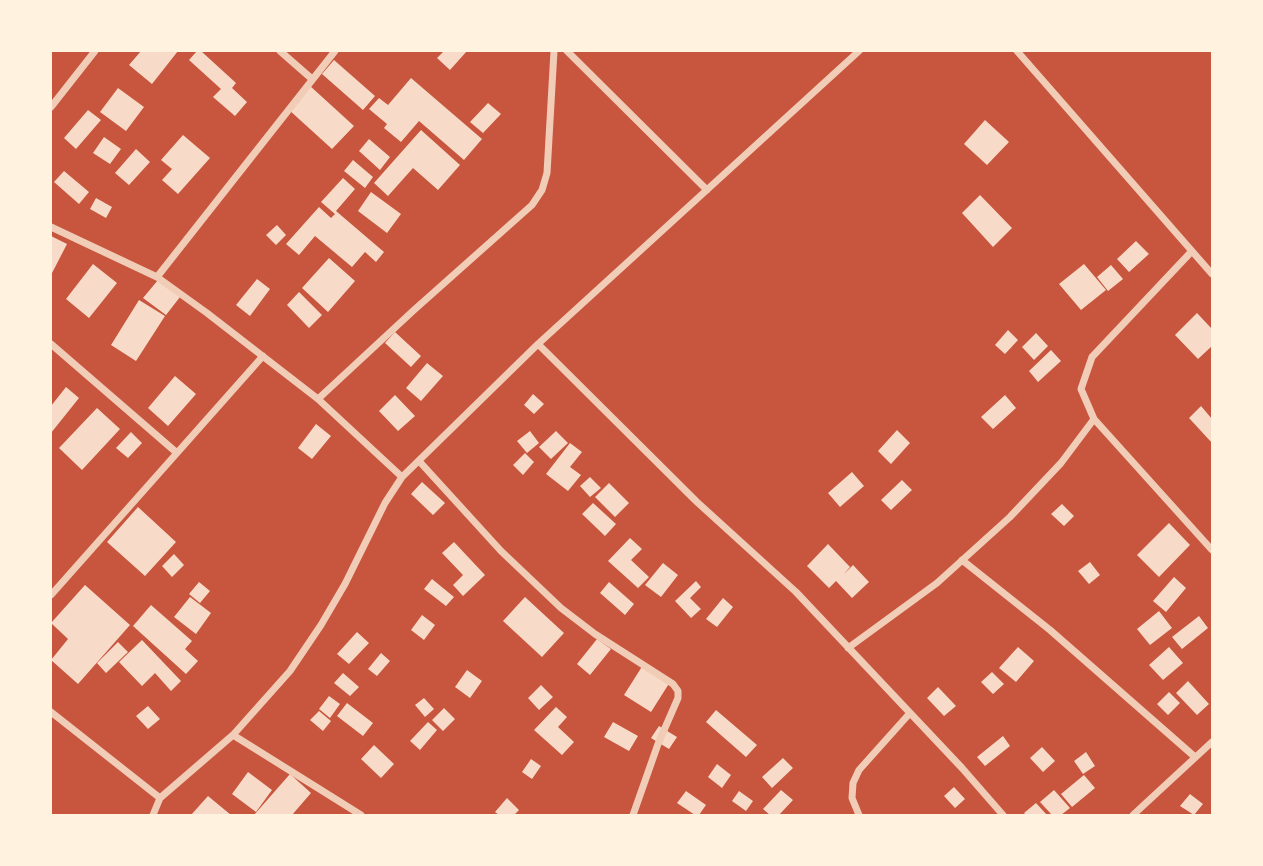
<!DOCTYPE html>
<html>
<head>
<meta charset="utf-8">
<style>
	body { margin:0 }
	#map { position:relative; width:1263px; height:866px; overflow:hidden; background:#c8553d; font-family:Georgia,serif }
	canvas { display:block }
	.frame { position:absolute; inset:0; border:52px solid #fff3e0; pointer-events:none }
</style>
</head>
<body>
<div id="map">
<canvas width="1263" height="866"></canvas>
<div class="frame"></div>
</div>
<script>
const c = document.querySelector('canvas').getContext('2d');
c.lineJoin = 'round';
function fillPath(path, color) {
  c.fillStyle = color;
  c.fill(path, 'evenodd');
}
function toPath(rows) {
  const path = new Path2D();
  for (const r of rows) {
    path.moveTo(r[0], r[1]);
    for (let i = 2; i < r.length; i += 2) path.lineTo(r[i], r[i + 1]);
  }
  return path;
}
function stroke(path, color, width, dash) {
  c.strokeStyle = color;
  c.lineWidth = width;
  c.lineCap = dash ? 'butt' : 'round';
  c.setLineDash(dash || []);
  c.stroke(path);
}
fillPath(toPath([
	[141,51,178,51,152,84,129,65],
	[197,51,201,51,236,83,232,88,247,102,235,116,213,97,221,89,189,60],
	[444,51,467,51,450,70,437,58],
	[334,60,375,96,363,110,322,74],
	[411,78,482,139,464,160,419,121,401,142,384,128,387,124,369,109,379,98,388,105],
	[309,85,354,126,332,149,288,109],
	[118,88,144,107,126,131,100,112],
	[488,103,501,114,483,133,470,122],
	[88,110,101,120,76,149,64,138],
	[985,120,1009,142,987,165,964,144],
	[421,130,460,165,438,190,413,168,388,196,374,183],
	[183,135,210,158,178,194,162,180,172,169,161,160],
	[104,137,121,149,110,164,93,153],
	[369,139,390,157,380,170,359,151],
	[136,149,150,162,129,185,115,173],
	[353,160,373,177,365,188,344,171],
	[64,171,89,192,79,204,54,182],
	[343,178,355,189,336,211,384,252,376,262,365,252,352,267,315,236,299,255,286,244,319,207,331,218,335,214,321,202],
	[371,192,401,214,387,233,358,211],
	[980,195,1012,228,993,247,962,213],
	[96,198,112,207,106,218,90,209],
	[277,225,286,235,276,245,266,235],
	[51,236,67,244,51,275],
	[1136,241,1149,254,1129,272,1117,259],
	[329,258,355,281,328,312,302,288],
	[93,264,117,283,89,318,66,299],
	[1084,264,1106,290,1081,310,1059,284],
	[1111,265,1123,279,1108,291,1097,277],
	[257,279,270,289,250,316,236,305],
	[158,280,180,297,166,315,143,298],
	[299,292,322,315,309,328,287,305],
	[139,300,165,316,136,361,111,345],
	[1197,313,1212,329,1212,346,1198,359,1175,335],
	[1008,330,1018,340,1005,354,995,345],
	[395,332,421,356,411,367,385,343],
	[1036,333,1048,346,1034,360,1022,347],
	[1051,350,1061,361,1038,382,1029,371],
	[427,363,443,376,421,401,406,388],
	[175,376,196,394,168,426,148,408],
	[66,387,79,398,51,433,51,406],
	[533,394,544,404,534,414,524,405],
	[395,395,415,416,398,431,379,411],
	[1005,395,1016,408,993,429,981,417],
	[1201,406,1212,419,1212,443,1189,418],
	[97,408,120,429,82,470,59,448],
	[316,424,331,436,312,459,298,448],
	[897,430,910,443,891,464,878,451],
	[530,431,539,443,527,453,517,441],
	[556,431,568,443,551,459,539,447],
	[131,432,142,443,128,458,116,448],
	[570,443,582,452,570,467,581,475,568,491,546,474],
	[525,453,534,462,523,475,513,465],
	[852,472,864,486,840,507,828,493],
	[590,477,601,488,590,497,580,486],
	[902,480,912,490,891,510,881,500],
	[422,482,445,503,433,515,411,494],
	[609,483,629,503,615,517,595,497],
	[593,503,616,524,605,536,582,514],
	[1062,504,1074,516,1064,526,1051,514],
	[138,507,176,542,145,576,107,542],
	[1169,523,1190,545,1159,577,1137,555],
	[630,538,642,549,631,560,649,577,638,588,608,561],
	[454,542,485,575,463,596,453,585,463,575,442,553],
	[828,544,850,567,844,574,853,565,869,582,852,598,836,581,829,588,807,566],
	[174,554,184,565,172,577,162,566],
	[1090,562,1100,575,1089,584,1078,571],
	[663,563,678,575,661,597,645,585],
	[1174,577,1186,588,1166,612,1153,601],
	[432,579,454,597,446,606,424,589],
	[696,581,701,587,690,598,701,609,691,618,675,601],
	[199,582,210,591,200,603,189,594],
	[609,582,634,604,625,615,600,593],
	[85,585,130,625,78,684,51,660,68,639,51,623],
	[190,597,211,613,196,634,174,617],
	[525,597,564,633,542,657,503,621],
	[723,598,733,607,717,627,706,619],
	[151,605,192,641,185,649,198,661,186,674,133,626],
	[1159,611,1172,628,1150,645,1137,629],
	[422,615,435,625,424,640,411,630],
	[1199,616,1208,628,1182,649,1172,637],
	[357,632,369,643,349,664,337,654],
	[597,639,611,649,590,675,577,664],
	[142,640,181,681,171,691,155,673,142,686,119,662],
	[118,642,128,652,106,673,97,663],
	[1018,647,1034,661,1016,682,999,668],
	[1169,647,1183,663,1163,680,1149,665],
	[381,653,390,661,377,676,368,669],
	[643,665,670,682,651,712,624,695],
	[467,670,482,681,470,698,455,687],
	[992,672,1004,684,993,694,981,682],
	[343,673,359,687,350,696,334,683],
	[1188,681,1209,704,1197,715,1176,693],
	[541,685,553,697,539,710,528,698],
	[938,687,956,706,944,716,927,698],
	[1169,692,1180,703,1168,715,1157,704],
	[329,696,340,704,330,718,319,709],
	[424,698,434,709,425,717,415,705],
	[347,703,373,723,363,736,337,716],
	[148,706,160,719,148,729,136,716],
	[556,707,567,717,558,727,574,742,562,755,534,730],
	[444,708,455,719,443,731,432,720],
	[716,710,757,745,746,757,706,722],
	[319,711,331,721,323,731,310,720],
	[428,722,437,730,420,750,410,741],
	[613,722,638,736,629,751,604,737],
	[659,726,677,737,669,749,651,738],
	[1003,736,1010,746,985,766,977,757],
	[374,745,394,764,381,778,361,759],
	[1042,747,1055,761,1043,772,1030,758],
	[1086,752,1095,766,1083,774,1074,761],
	[783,758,793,768,772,788,762,777],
	[531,759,541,766,532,779,522,772],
	[717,764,731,775,722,788,708,777],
	[248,772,272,790,256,812,232,794],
	[290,774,311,793,292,815,254,815],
	[1084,775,1095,788,1072,807,1061,794],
	[954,787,965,799,955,808,944,796],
	[781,790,793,800,779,815,770,815,763,809],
	[1054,790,1070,808,1061,815,1052,815,1040,802],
	[686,791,706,805,699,815,695,815,677,803],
	[739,791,753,801,746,811,732,801],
	[1190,794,1203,804,1194,815,1180,806],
	[208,796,231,815,191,815],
	[507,798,519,810,514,815,499,815,495,812],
	[1036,803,1047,815,1026,815,1024,813]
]), '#f7dbc8');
stroke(toPath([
	[280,51,312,79],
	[567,51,707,190],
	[1017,51,1212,274],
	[51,107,95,51],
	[51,227,157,277,207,313,318,399,402,477],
	[1192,251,1092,357,1081,389,1094,419,1212,550],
	[157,277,335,51],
	[51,344,177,453],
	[538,344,697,502,796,592,962,768,1003,815],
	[318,399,414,310,532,205,542,190,547,173,554,51],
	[419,461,501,551,561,608,595,634,673,684,678,691,678,698,658,744,633,815],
	[962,560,1050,630,1195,757],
	[51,595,263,356],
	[848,648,937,583,1010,517,1061,463,1094,419],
	[51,712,160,798],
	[233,735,361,815],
	[153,815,160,798,233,735,290,671,321,625,345,584,385,503,402,477,538,344,859,51],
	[859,815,852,798,853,783,859,770,910,713],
	[1133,815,1212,742]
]), '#f1ccb7', 7);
</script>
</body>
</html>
